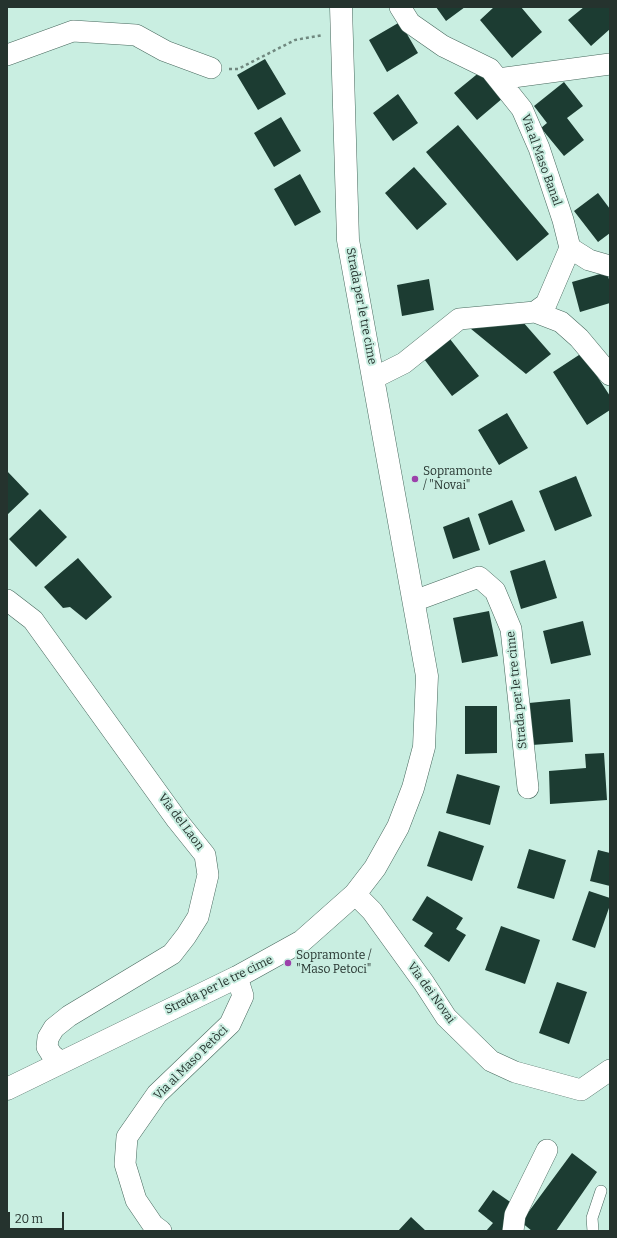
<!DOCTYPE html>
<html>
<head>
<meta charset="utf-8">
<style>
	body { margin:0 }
	#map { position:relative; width:617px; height:1238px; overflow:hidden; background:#c9eee1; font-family:Bitter,serif }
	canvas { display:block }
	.frame { position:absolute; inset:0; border:8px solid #25332e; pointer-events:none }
	.scale { position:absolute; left:8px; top:1212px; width:56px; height:18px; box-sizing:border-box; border:2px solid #25332e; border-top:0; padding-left:5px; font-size:12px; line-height:14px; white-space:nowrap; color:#25332e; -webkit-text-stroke:3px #c9eee1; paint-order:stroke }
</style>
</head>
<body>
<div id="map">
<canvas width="617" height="1238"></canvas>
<div class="frame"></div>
<div class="scale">20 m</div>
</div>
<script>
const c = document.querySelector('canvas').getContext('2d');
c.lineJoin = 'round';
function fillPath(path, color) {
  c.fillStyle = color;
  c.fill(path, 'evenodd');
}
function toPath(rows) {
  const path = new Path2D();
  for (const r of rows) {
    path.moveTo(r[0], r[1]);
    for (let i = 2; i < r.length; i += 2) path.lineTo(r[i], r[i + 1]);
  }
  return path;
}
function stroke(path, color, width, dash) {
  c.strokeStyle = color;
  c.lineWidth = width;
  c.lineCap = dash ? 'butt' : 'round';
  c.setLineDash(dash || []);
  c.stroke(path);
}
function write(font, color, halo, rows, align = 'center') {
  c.font = font + ' Bitter,serif';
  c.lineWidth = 4;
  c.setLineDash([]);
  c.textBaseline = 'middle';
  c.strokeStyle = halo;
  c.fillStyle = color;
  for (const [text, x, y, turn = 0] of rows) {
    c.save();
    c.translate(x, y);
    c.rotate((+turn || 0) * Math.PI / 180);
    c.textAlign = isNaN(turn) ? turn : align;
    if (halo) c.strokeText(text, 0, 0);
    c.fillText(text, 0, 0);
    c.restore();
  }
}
fillPath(toPath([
	[436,7,465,7,446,21],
	[494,7,521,7,542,32,512,58,480,20],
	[584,7,610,7,610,29,591,46,568,20],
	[400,22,418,53,387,72,369,40],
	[265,59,286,94,258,110,237,75],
	[481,71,503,98,477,120,454,93],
	[564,82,583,106,567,118,584,140,564,156,541,128,547,123,534,106],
	[398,94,418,123,393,141,373,113],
	[281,117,301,151,274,167,254,133],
	[458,125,549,234,517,261,426,152],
	[414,167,447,204,417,230,385,193],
	[300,174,321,212,295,226,274,189],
	[598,193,610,209,610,233,598,242,574,211],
	[607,272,610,283,610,303,580,312,572,282],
	[429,279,434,310,402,316,397,285],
	[523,322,551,354,526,374,465,324],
	[450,339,479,376,452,396,424,359],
	[582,353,610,396,610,410,587,425,553,372],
	[507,413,528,448,499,465,478,430],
	[7,471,29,494,7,515],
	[576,476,592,516,555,531,539,491],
	[512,500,525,531,489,545,478,514],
	[40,509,67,537,36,567,9,539],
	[469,517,480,550,453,559,443,527],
	[78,558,112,597,86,620,70,607,63,608,44,587],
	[545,560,557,598,521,609,510,571],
	[489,611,498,656,462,663,453,618],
	[583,621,591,655,551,664,543,631],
	[570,699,573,742,532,745,529,703],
	[465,706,497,706,497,753,465,754],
	[604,753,607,800,550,804,549,771,586,768,585,754],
	[457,774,500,786,490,825,446,813],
	[439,831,484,846,472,881,427,866],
	[529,849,566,860,554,899,517,888],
	[598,850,610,853,610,886,590,881],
	[589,891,610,898,610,905,595,948,572,940],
	[427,896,463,918,456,929,466,935,449,962,424,946,433,933,412,920],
	[501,926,540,940,525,984,485,970],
	[557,982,587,992,569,1044,539,1033],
	[572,1153,597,1172,556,1231,532,1231,521,1222],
	[493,1190,516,1206,509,1231,486,1231,493,1223,478,1211],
	[411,1217,426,1231,398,1231]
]), '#1c3c32');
const lane = toPath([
	[593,1231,592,1218,601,1191]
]);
const street = toPath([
	[7,55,73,31,136,35,165,51,211,68],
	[498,79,610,64],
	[570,248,589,260,610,266],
	[535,312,561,322,579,338,610,375],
	[374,378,404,363,459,319,535,312,546,304,570,248,563,220,539,148,522,109,490,69,443,46,410,23,400,7],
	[7,600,33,620,177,820,205,855,208,875,198,917,186,936,172,954,69,1016,54,1028,48,1038,47,1047,52,1055,61,1062],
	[414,601,479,577,495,591,511,629,528,788],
	[355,894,372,911,424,983,446,1017,491,1061,515,1072,581,1090,610,1070],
	[161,1231,153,1225,136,1200,125,1164,127,1137,157,1094,230,1024,243,996,237,977],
	[513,1231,515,1215,547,1150]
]);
const secondary = toPath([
	[7,1089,237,977,302,941,355,894,375,868,398,827,413,788,424,747,427,676,348,240,341,7]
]);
stroke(lane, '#47685d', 12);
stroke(street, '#47685d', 22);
stroke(secondary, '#47685d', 23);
stroke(toPath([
	[229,69,238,69,295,40,323,35]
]), '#70887f', 2.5, [3, 3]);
stroke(lane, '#fff', 11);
stroke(street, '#fff', 21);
stroke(secondary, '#fff', 22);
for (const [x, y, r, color] of [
	[415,479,4,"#9c41ab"],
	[288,963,4,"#9c41ab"]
]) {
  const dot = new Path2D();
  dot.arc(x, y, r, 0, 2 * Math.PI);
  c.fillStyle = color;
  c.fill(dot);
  stroke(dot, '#c9eee1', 1.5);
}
write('12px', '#25332e', '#c9eee1', [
	["Via al Maso Banal",541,160,70],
	["Strada per le tre cime",361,306,79],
	["Strada per le tre cime",517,690,-96],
	["Via del Laon",181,822,53],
	["Strada per le tre cime",219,985,-26],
	["Via dei Novai",431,993,54],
	["Via al Maso Petòci",191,1063,-45]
]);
write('12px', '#25332e', '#c9eee1', [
	["Sopramonte",423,472],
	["/ \"Novai\"",423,486],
	["Sopramonte /",296,956],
	["\"Maso Petoci\"",296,970]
], 'left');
</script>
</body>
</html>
